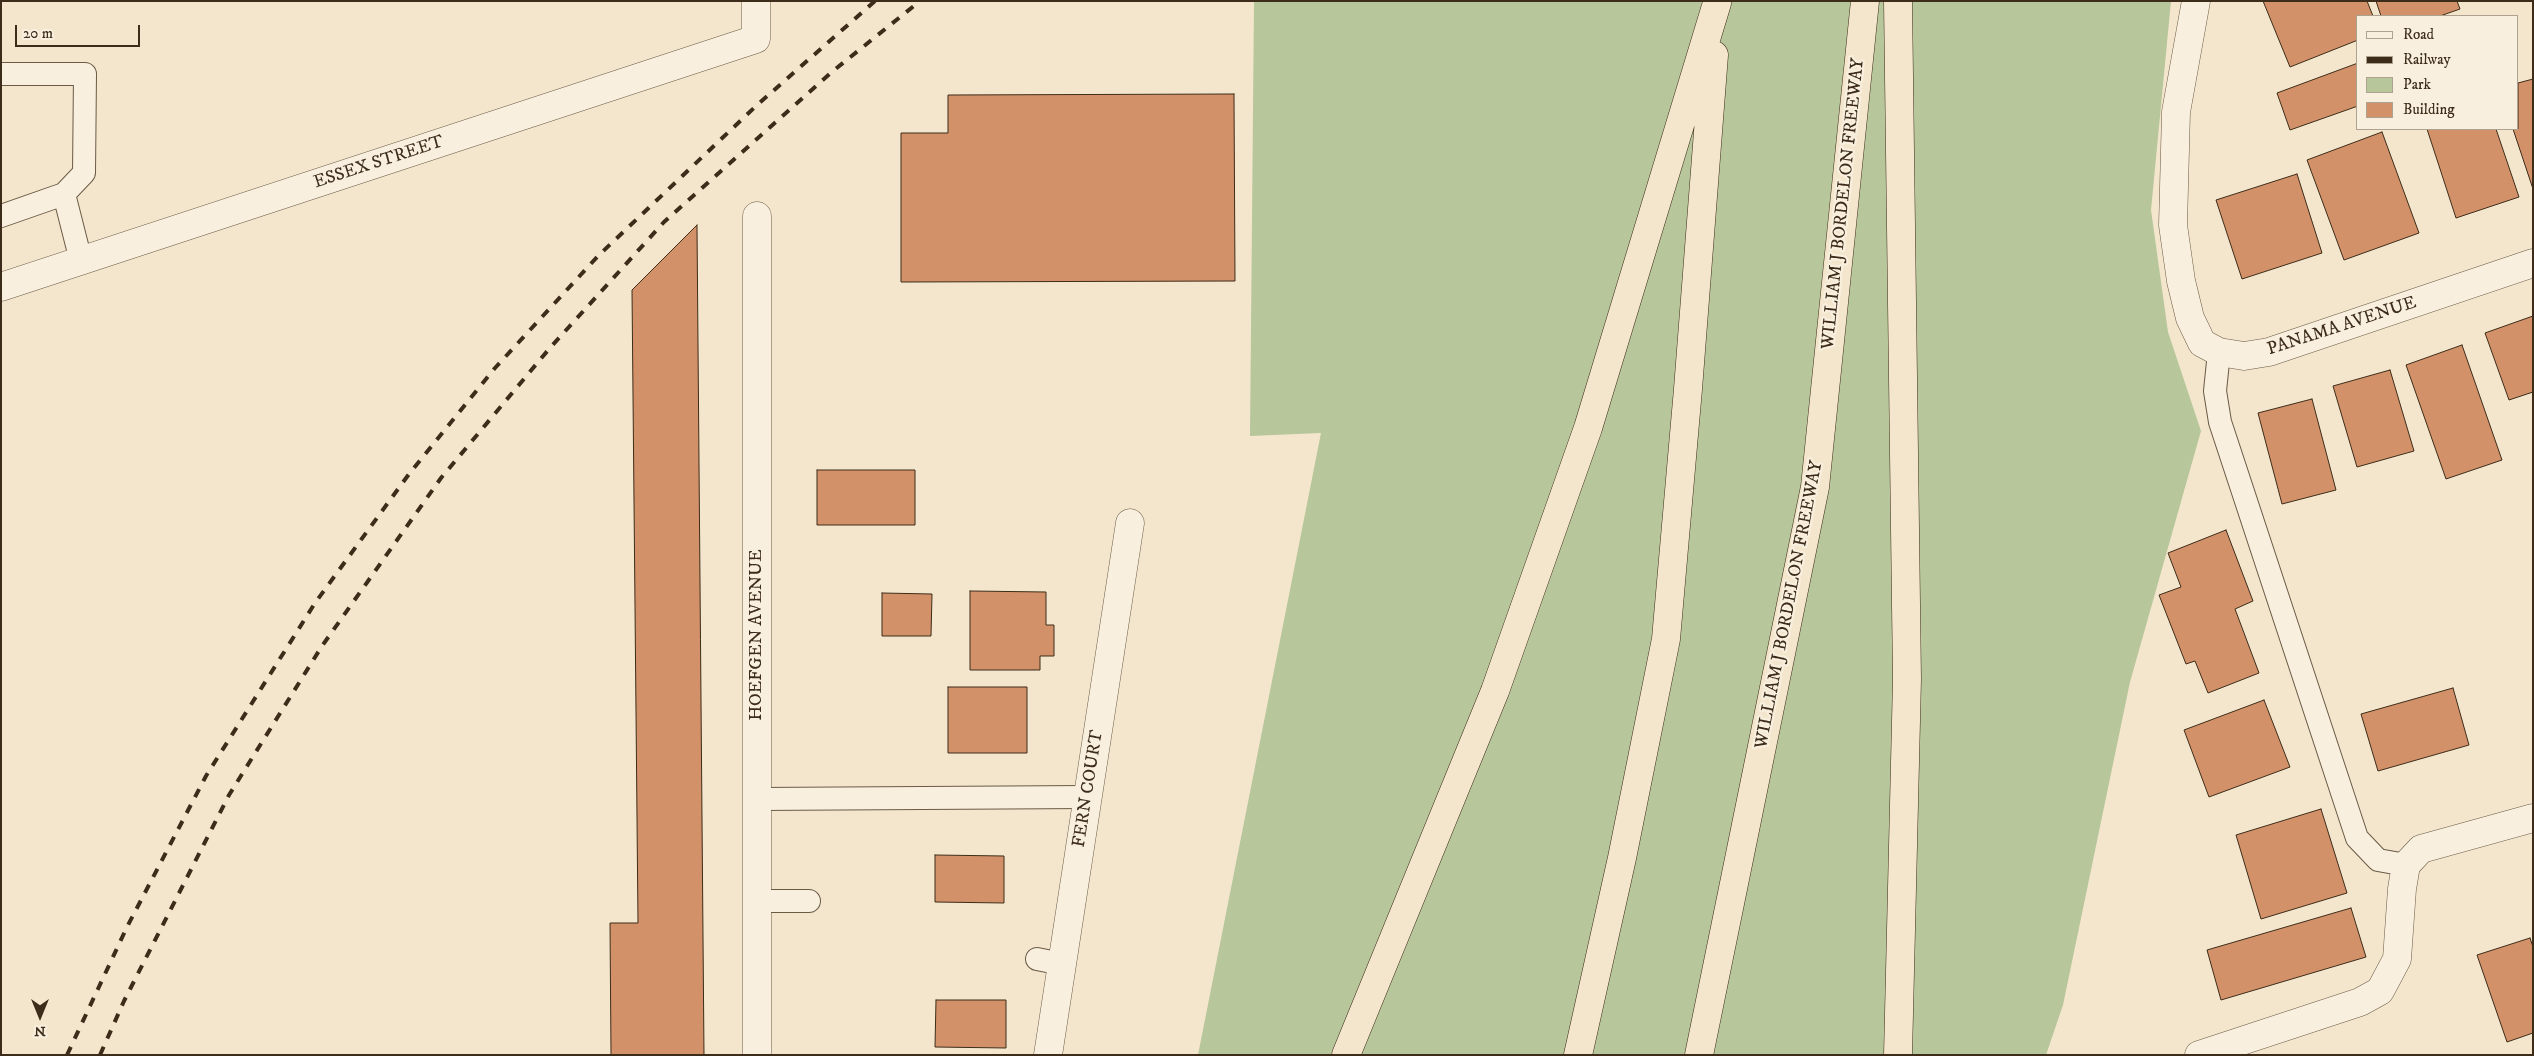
<!DOCTYPE html>
<html>
<head>
<meta charset="utf-8">
<style>
	body { margin:0 }
	#map { position:relative; width:2534px; height:1056px; overflow:hidden; background:#f4e6cc; font-family:"IM FELL DW Pica",serif }
	canvas { display:block }
	.frame { position:absolute; inset:0; border:2px solid #3c2c19; pointer-events:none }
	.legend { position:absolute; left:2356px; top:15px; width:162px; height:115px; box-sizing:border-box; background:#f8efde; border:1px solid #ada18f; margin:0; padding:6px 9px; list-style:none; font-size:15px; color:#3c2c19 }
	.legend li { display:flex; align-items:center; gap:10px; height:25px }
	.legend b { width:25px; border:1px solid #ada18f }
	.north { position:absolute; left:15px; top:991px; width:50px; height:50px; -webkit-text-stroke:4px #f8efde; paint-order:stroke; rotate:180deg; font-size:14px; font-weight:700; line-height:20px; text-align:center; color:#3c2c19 }
	.north::after { content:''; display:block; margin:auto; width:18px; height:22px; background:#3c2c19; clip-path:polygon(50% 0,100% 100%,50% 72%,0 100%) }
	.scale { position:absolute; left:15px; top:25px; width:125px; height:22px; box-sizing:border-box; border:2px solid #3c2c19; border-top:0; padding-left:6px; font-size:15px; line-height:18px; white-space:nowrap; color:#3c2c19; -webkit-text-stroke:4px #f8efde; paint-order:stroke }
</style>
</head>
<body>
<div id="map">
<canvas width="2534" height="1056"></canvas>
<div class="frame"></div>
<ul class="legend">
<li><b style="height:6px;background:#f8efde"></b>Road</li>
<li><b style="height:6px;background:#3c2c19"></b>Railway</li>
<li><b style="height:14px;background:#b7c69b"></b>Park</li>
<li><b style="height:14px;background:#d3916a"></b>Building</li>
</ul>
<div class="north">N</div>
<div class="scale">20 m</div>
</div>
<script>
const c = document.querySelector('canvas').getContext('2d');
c.lineJoin = 'round';
function fillPath(path, color) {
  c.fillStyle = color;
  c.fill(path, 'evenodd');
}
function toPath(rows) {
  const path = new Path2D();
  for (const r of rows) {
    path.moveTo(r[0], r[1]);
    for (let i = 2; i < r.length; i += 2) path.lineTo(r[i], r[i + 1]);
  }
  return path;
}
function stroke(path, color, width, dash) {
  c.strokeStyle = color;
  c.lineWidth = width;
  c.lineCap = dash ? 'butt' : 'round';
  c.setLineDash(dash || []);
  c.stroke(path);
}
function write(font, color, halo, rows, align = 'center') {
  c.font = font + ' "IM FELL DW Pica",serif';
  c.lineWidth = 4.5;
  c.setLineDash([]);
  c.textBaseline = 'middle';
  c.strokeStyle = halo;
  c.fillStyle = color;
  for (const [text, x, y, turn = 0] of rows) {
    c.save();
    c.translate(x, y);
    c.rotate((+turn || 0) * Math.PI / 180);
    c.textAlign = isNaN(turn) ? turn : align;
    if (halo) c.strokeText(text, 0, 0);
    c.fillText(text, 0, 0);
    c.restore();
  }
}
fillPath(toPath([
	[1254,1,2171,1,2151,210,2168,332,2201,431,2130,682,2063,1005,2046,1055,1198,1055,1321,433,1250,436]
]), '#b7c69b');
const building = toPath([
	[2263,1,2367,1,2373,16,2358,16,2358,40,2290,67,2263,1],
	[2376,1,2457,1,2460,9,2440,16,2381,16,2376,1],
	[2358,63,2358,106,2290,130,2277,93,2358,63],
	[2533,79,2533,189,2513,129,2518,129,2518,83,2533,79],
	[1234,94,1235,281,901,282,901,133,948,133,948,95,1234,94],
	[2427,129,2496,129,2519,197,2456,218,2427,129],
	[2382,132,2419,233,2344,260,2307,160,2382,132],
	[2297,174,2322,253,2242,279,2216,200,2297,174],
	[697,225,704,1055,611,1055,610,923,638,923,632,290,697,225],
	[2533,316,2533,392,2509,400,2485,333,2533,316],
	[2462,345,2502,460,2446,479,2406,365,2462,345],
	[2390,370,2414,451,2357,467,2333,386,2390,370],
	[2312,399,2336,490,2282,504,2258,413,2312,399],
	[817,470,915,470,915,525,817,525,817,470],
	[2226,530,2253,601,2235,609,2259,673,2208,693,2195,661,2186,664,2159,595,2181,587,2168,553,2226,530],
	[970,591,1046,592,1046,625,1054,625,1054,656,1040,656,1040,670,970,670,970,591],
	[882,593,932,594,931,636,882,636,882,593],
	[948,687,1027,687,1027,753,948,753,948,687],
	[2453,688,2469,745,2378,771,2361,714,2453,688],
	[2264,700,2290,767,2209,797,2184,730,2264,700],
	[2321,809,2347,893,2261,919,2236,835,2321,809],
	[935,855,1004,856,1004,903,935,902,935,855],
	[2351,908,2366,957,2221,1000,2207,950,2351,908],
	[2530,938,2533,947,2533,1033,2507,1042,2477,955,2530,938],
	[936,1000,1006,1000,1006,1048,935,1047,936,1000]
]);
fillPath(building, '#d3916a');
stroke(building, '#3c2c19', 1);
const service = toPath([
	[1,74,85,74,84,173,64,194,1,216],
	[64,194,81,261],
	[2219,352,2215,391,2220,422,2357,838,2378,860,2406,865],
	[757,799,1087,797],
	[757,901,809,901],
	[1037,959,1062,964]
]);
const minor = toPath([
	[2196,1,2176,112,2173,225,2181,281,2190,318,2202,343,2219,352,2244,356,2269,352,2533,263],
	[757,216,757,1055],
	[1,287,756,39,756,1],
	[1048,1055,1130,523],
	[2199,1055,2360,1002,2380,991,2397,959,2402,889,2406,865,2421,849,2533,818]
]);
const motorway = toPath([
	[1898,1,1907,679,1898,1055],
	[1346,1055,1495,691,1588,428,1717,3],
	[1578,1055,1622,858,1666,639,1688,389,1714,55],
	[1699,1055,1815,487,1865,1]
]);
stroke(service, '#6a5a46', 24);
stroke(minor, '#6a5a46', 29);
stroke(motorway, '#3c2c19', 29);
stroke(service, '#f8efde', 22);
stroke(minor, '#f8efde', 28);
stroke(motorway, '#f4e6cc', 28);
stroke(toPath([
	[67,1055,127,927,206,776,315,603,409,474,495,368,598,256,756,106,875,1],
	[100,1055,124,1001,229,795,322,646,441,478,549,349,664,222,833,71,920,1]
]), '#3c2c19', 4, [9, 9]);
write('18px', '#3c2c19', '#f8efde', [
	["ESSEX STREET",379,163,-18],
	["WILLIAM J BORDELON FREEWAY",1844,204,-84],
	["PANAMA AVENUE",2342,327,-18],
	["WILLIAM J BORDELON FREEWAY",1790,605,-79],
	["HOEFGEN AVENUE",757,635,-90],
	["FERN COURT",1089,789,-81]
]);
</script>
</body>
</html>
